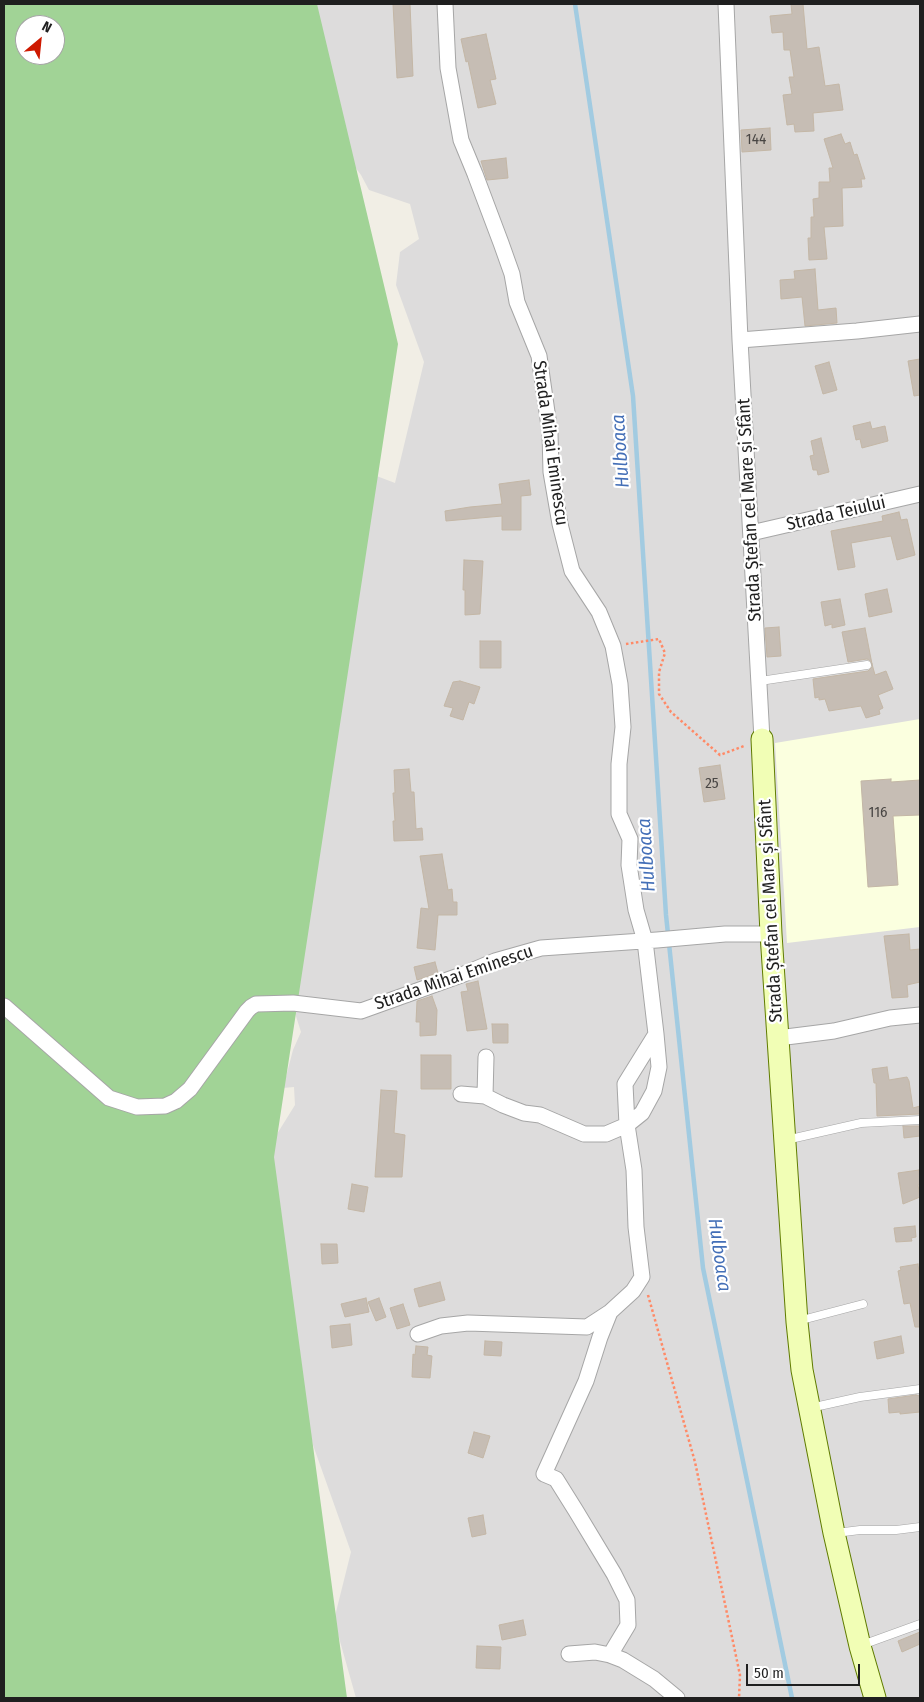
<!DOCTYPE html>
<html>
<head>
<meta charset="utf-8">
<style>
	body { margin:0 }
	#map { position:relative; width:924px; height:1702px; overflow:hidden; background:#f1eee5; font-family:"Fira Sans Condensed",sans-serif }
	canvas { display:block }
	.frame { position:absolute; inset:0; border:5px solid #1f1f1f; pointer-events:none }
	.north { position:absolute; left:15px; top:15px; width:50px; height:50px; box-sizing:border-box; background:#fff; border:1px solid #a5a5a5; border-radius:50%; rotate:28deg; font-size:14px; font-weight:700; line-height:20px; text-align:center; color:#1f1f1f }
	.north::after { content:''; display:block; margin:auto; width:18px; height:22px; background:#ce1900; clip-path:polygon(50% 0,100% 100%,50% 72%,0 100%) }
	.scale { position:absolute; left:746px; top:1664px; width:114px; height:22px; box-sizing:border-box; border:2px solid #1f1f1f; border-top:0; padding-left:6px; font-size:15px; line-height:18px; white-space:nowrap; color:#1f1f1f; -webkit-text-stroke:4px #fff; paint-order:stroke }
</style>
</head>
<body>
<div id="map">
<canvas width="924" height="1702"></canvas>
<div class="frame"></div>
<div class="north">N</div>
<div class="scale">50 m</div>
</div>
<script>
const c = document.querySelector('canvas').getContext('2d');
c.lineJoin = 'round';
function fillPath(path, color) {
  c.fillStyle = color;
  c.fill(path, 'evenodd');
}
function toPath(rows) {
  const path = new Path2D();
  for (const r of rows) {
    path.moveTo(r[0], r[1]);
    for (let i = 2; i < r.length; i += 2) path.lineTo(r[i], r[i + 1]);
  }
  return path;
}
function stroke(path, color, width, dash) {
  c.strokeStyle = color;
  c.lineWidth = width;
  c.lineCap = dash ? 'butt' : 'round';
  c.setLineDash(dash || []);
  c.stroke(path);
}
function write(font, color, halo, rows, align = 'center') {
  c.font = font + ' "Fira Sans Condensed",sans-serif';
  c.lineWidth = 4.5;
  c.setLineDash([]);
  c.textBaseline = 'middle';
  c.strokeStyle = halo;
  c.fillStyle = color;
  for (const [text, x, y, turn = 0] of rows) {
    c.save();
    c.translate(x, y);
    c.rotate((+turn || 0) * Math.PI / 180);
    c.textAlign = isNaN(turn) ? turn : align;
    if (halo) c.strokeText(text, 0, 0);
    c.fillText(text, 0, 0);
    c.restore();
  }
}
fillPath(toPath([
	[233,4,920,4,920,1698,356,1698,334,1620,351,1552,313,1445,249,1179,295,1105,294,1087,283,1088,293,1050,301,1032,288,991,374,475,395,483,424,362,396,285,400,252,419,239,410,204,369,190,361,175]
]), '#dddcdc');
fillPath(toPath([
	[920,719,920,927,787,943,775,743]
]), '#fbffdf');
fillPath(toPath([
	[4,4,317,4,398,344,274,1157,347,1698,4,1698],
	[25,25,55,25,55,55,25,55]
]), '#a1d396');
stroke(toPath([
	[575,4,633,396,666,915,703,1268,792,1698]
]), '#a2cbe1', 4.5);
const building = toPath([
	[393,4,410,4,413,76,397,78,393,4],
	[791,4,803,4,807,49,819,47,825,86,839,84,843,110,813,113,814,131,795,132,794,124,787,125,783,95,792,94,789,77,794,77,790,50,784,50,783,32,772,33,770,16,792,14,791,4],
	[486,34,496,79,490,80,496,104,478,108,468,61,466,62,461,39,486,34],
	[770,128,771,150,742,152,741,130,770,128],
	[841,134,845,144,850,142,854,155,857,154,865,179,861,179,862,187,842,188,843,226,824,227,827,259,809,260,808,238,811,238,811,217,814,217,813,199,819,198,819,182,830,182,829,168,833,168,824,139,841,134],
	[506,158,508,178,487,180,481,161,506,158],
	[815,269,818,310,836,308,837,323,805,326,802,297,781,299,780,280,795,279,794,271,815,269],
	[920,359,920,395,914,396,908,361,920,359],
	[829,362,837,390,823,394,815,366,829,362],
	[870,422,872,429,885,426,888,441,862,448,860,439,856,440,853,426,870,422],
	[821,438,829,472,818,475,817,470,813,470,810,456,814,455,811,441,821,438],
	[529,480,531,495,521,496,521,530,502,530,502,516,446,521,445,511,470,507,502,504,499,484,529,480],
	[899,512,901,520,907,519,915,555,897,560,891,536,851,543,855,567,838,570,831,531,883,521,882,516,899,512],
	[464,560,483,561,480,614,465,615,465,590,463,590,464,560],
	[887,589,892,612,869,617,865,594,887,589],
	[840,599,845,625,832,628,832,624,825,626,821,602,840,599],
	[779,627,781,656,767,657,765,628,779,627],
	[865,628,872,664,869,660,867,659,848,662,842,632,865,628],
	[480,641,501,641,501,668,480,668,480,641],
	[872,664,875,675,886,671,893,689,878,695,883,708,879,710,880,714,866,718,861,706,829,711,825,699,819,700,819,697,815,698,813,679,868,671,872,667,872,664],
	[460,681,480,687,474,704,469,702,463,720,450,716,453,708,444,706,453,682,460,681],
	[720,765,725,799,704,802,699,768,720,765],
	[409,769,411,792,414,792,416,829,422,828,423,840,394,841,393,821,395,821,393,793,395,793,394,770,409,769],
	[891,779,891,782,920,780,920,815,893,816,898,885,868,887,861,781,891,779],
	[442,854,448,890,452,889,453,902,457,902,457,915,438,915,435,950,417,948,421,908,429,909,420,856,442,854],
	[909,934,910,950,920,949,920,982,907,985,908,997,892,998,884,936,909,934],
	[435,962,438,973,417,980,414,967,435,962],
	[478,981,487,1029,467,1031,461,992,468,991,466,984,478,981],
	[432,996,437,1010,436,1035,420,1036,420,1022,416,1022,417,1001,432,996],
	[492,1024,508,1024,508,1043,493,1043,492,1024],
	[421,1055,451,1055,451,1089,421,1089,421,1055],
	[887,1067,889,1080,907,1077,909,1081,913,1108,920,1106,920,1114,877,1116,876,1083,874,1083,872,1069,887,1067],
	[381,1090,397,1091,394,1133,405,1135,402,1177,375,1177,381,1090],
	[903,1126,920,1126,920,1136,904,1138,903,1126],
	[919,1170,920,1184,918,1185,920,1197,903,1204,898,1173,919,1170],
	[352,1184,368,1187,364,1212,348,1209,352,1184],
	[915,1226,916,1237,911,1238,912,1241,896,1242,894,1228,915,1226],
	[321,1244,337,1244,338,1263,322,1264,321,1244],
	[918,1264,920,1280,920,1327,915,1327,910,1303,904,1304,898,1271,901,1270,900,1267,918,1264],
	[440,1282,445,1300,419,1307,414,1289,440,1282],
	[366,1298,369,1312,345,1317,341,1304,366,1298],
	[379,1298,386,1317,376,1321,368,1302,379,1298],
	[403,1304,410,1325,397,1329,390,1308,403,1304],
	[350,1324,352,1345,332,1348,330,1326,350,1324],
	[901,1336,904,1353,877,1359,874,1342,901,1336],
	[485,1341,502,1342,501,1356,484,1355,485,1341],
	[416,1346,428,1347,427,1355,432,1356,430,1378,412,1377,413,1354,415,1355,416,1346],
	[916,1395,920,1396,920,1412,900,1414,900,1412,889,1413,888,1399,916,1395],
	[474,1432,490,1436,483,1458,468,1453,474,1432],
	[483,1515,486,1534,472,1537,468,1518,483,1515],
	[523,1620,526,1635,502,1640,499,1625,523,1620],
	[920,1632,920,1644,902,1652,898,1641,920,1632],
	[477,1646,501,1647,500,1669,476,1668,477,1646]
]);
fillPath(building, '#c6bdb4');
stroke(building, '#c4b7a6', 1);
const lane = toPath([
	[760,681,867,665],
	[786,1140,861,1123,920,1120],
	[798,1321,863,1304],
	[810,1408,860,1397,920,1389],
	[836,1533,860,1530,896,1530,920,1527],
	[862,1645,920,1624]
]);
const street = toPath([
	[726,4,740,340,762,739],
	[740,340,857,331,920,324],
	[751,533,920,494],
	[4,1006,109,1098,137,1107,165,1106,176,1101,190,1089,247,1011,251,1007,256,1004,293,1003,361,1011,464,974,495,961,541,948,657,940,725,934,771,934],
	[778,1038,834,1031,890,1018,920,1015],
	[461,1094,485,1096,503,1105,524,1113,540,1115,584,1134,606,1134,627,1125,642,1113,654,1091,659,1067,656,1034],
	[485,1096,486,1057],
	[610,1312,600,1337,586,1381,544,1474,556,1479,576,1511,614,1574,627,1600,628,1625,610,1655],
	[418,1334,441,1326,468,1323,587,1327,610,1312,633,1291,642,1277,636,1227,634,1170,627,1125,625,1084,656,1034,645,941,636,910,629,865,630,839,619,814,619,764,623,727,620,684,613,646,599,612,572,571,560,524,551,472,550,433,539,356,517,302,512,274,501,243,475,174,461,140,448,68,445,4],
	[569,1654,595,1652,610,1655,623,1660,654,1679,677,1698]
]);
const secondary = toPath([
	[762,739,771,934,797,1322,802,1370,834,1533,860,1646,875,1698]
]);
stroke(lane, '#a6a6a6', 9);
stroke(street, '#a6a6a6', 17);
stroke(secondary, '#607c00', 23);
stroke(toPath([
	[626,644,659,639,665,653,659,672,659,694,671,712,720,755,744,746],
	[648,1295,695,1462,740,1675,739,1698]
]), '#ff8a67', 2.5, [2.5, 2.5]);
stroke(lane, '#fff', 8);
stroke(street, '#fff', 15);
stroke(secondary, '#f1feb5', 21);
write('15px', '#494644', null, [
	["144",756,140],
	["25",712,784],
	["116",878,813]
]);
write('18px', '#1f1f1f', '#fff', [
	["Strada Mihai Eminescu",550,443,82],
	["Strada Ștefan cel Mare și Sfânt",750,510,-93],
	["Strada Teiului",836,514,-13],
	["Strada Ștefan cel Mare și Sfânt",771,911,-93],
	["Strada Mihai Eminescu",454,978,-19]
]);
write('italic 19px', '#446fb7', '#fff', [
	["Hulboaca",621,451,-94],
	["Hulboaca",647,855,-94],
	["Hulboaca",719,1255,82]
]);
</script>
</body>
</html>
